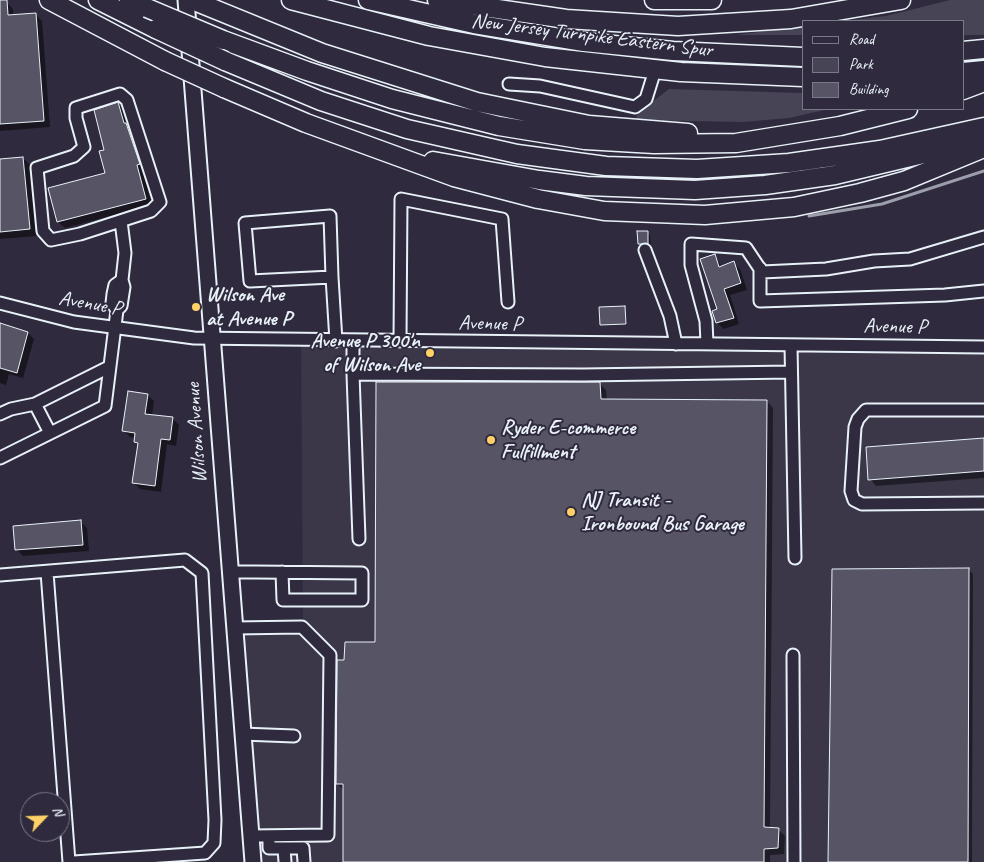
<!DOCTYPE html>
<html>
<head>
<meta charset="utf-8">
<style>
	body { margin:0 }
	#map { position:relative; width:984px; height:862px; overflow:hidden; background:#2f2a3d; font-family:Caveat,sans-serif }
	canvas { display:block }
	.legend { position:absolute; left:802px; top:20px; width:162px; height:90px; box-sizing:border-box; background:#2f2a3d; border:1px solid #797a88; margin:0; padding:6px 9px; list-style:none; font-size:15px; color:#e8f1f8 }
	.legend li { display:flex; align-items:center; gap:10px; height:25px }
	.legend b { width:25px; border:1px solid #797a88 }
	.north { position:absolute; left:20px; top:792px; width:50px; height:50px; box-sizing:border-box; background:#2f2a3d; border:1px solid #797a88; border-radius:50%; rotate:66deg; font-size:14px; font-weight:700; line-height:20px; text-align:center; color:#e8f1f8 }
	.north::after { content:''; display:block; margin:auto; width:18px; height:22px; background:#ffd166; clip-path:polygon(50% 0,100% 100%,50% 72%,0 100%) }
</style>
</head>
<body>
<div id="map">
<canvas width="984" height="862"></canvas>
<ul class="legend">
<li><b style="height:6px;background:#2f2a3d"></b>Road</li>
<li><b style="height:14px;background:#464455"></b>Park</li>
<li><b style="height:14px;background:#575565"></b>Building</li>
</ul>
<div class="north">N</div>
</div>
<script>
const c = document.querySelector('canvas').getContext('2d');
c.lineJoin = 'round';
function fillPath(path, color) {
  c.fillStyle = color;
  c.fill(path, 'evenodd');
}
function toPath(rows) {
  const path = new Path2D();
  for (const r of rows) {
    path.moveTo(r[0], r[1]);
    for (let i = 2; i < r.length; i += 2) path.lineTo(r[i], r[i + 1]);
  }
  return path;
}
function stroke(path, color, width, dash) {
  c.strokeStyle = color;
  c.lineWidth = width;
  c.lineCap = dash ? 'butt' : 'round';
  c.setLineDash(dash || []);
  c.stroke(path);
}
function write(font, color, halo, rows, align = 'center') {
  c.font = font + ' Caveat,sans-serif';
  c.lineWidth = 4;
  c.setLineDash([]);
  c.textBaseline = 'middle';
  c.strokeStyle = halo;
  c.fillStyle = color;
  for (const [text, x, y, turn = 0] of rows) {
    c.save();
    c.translate(x, y);
    c.rotate((+turn || 0) * Math.PI / 180);
    c.textAlign = isNaN(turn) ? turn : align;
    if (halo) c.strokeText(text, 0, 0);
    c.fillText(text, 0, 0);
    c.restore();
  }
}
fillPath(toPath([
	[301,340,984,346,984,862,258,862,234,632,303,630]
]), '#3b3749');
fillPath(toPath([
	[950,0,984,0,984,35,963,35,963,21,844,21,886,16],
	[803,26,803,35,736,35],
	[669,89,803,93,803,109,829,109,789,118,743,122,635,120,638,113]
]), '#464455');
fillPath(toPath([
	[6,2,13,9,13,16,35,14,42,21,50,127,0,131,0,3],
	[118,104,124,110,128,126,133,131,146,171,143,171,152,205,65,228,58,222,50,189,107,174,106,151],
	[23,158,30,165,36,236,0,239,0,160],
	[647,232,650,235,651,246,642,247,639,244],
	[714,255,722,267,734,263,740,269,747,290,730,295,739,324,724,329,717,323,714,311,718,310],
	[625,307,627,325,601,324],
	[0,325,28,333,34,339,23,378,9,374,6,385,0,383],
	[600,384,606,390,607,400,767,401,773,408,770,829,778,829,785,836,784,854,770,855,770,862,344,862,344,790,337,784,345,661,377,643],
	[147,395,154,401,152,416,172,418,179,425,176,446,167,444,161,492,140,489,134,483,139,445,135,442,136,438,130,437,124,431],
	[984,439,984,478,876,486,870,479],
	[81,522,87,528,89,551,23,556,17,550],
	[968,569,973,574,972,862,829,862]
]), '#0007');
stroke(toPath([
	[809,216,882,204,984,171]
]), '#9c9fab', 3);
const building = toPath([
	[0,0,7,0,8,15,36,13,44,121,0,124,0,0],
	[118,102,124,123,126,123,140,164,137,165,146,199,57,222,48,188,105,173,99,151,104,150,94,110,118,102],
	[23,157,30,229,0,232,0,159,23,157],
	[637,231,648,231,648,244,638,244,637,231],
	[715,254,719,267,734,261,741,283,724,289,734,318,716,323,712,311,717,309,700,259,715,254],
	[625,306,626,324,600,325,599,307,625,306],
	[0,323,28,332,17,373,0,368,0,323],
	[376,382,600,382,601,399,767,400,764,827,779,828,778,848,764,849,764,862,343,862,343,784,336,784,337,660,344,660,345,642,375,642,376,382],
	[128,391,148,394,145,414,173,417,170,440,161,439,155,486,132,483,138,443,134,442,135,433,122,431,128,391],
	[984,438,984,471,868,480,866,447,984,438],
	[81,520,83,545,15,550,13,526,81,520],
	[969,568,968,862,828,862,832,569,969,568]
]);
fillPath(building, '#575565');
stroke(building, '#e8f1f8', 1);
const minor = toPath([
	[509,84,540,86,635,107,646,99,655,70],
	[120,94,127,100,160,202,151,211,80,234,51,240,43,231,37,168,74,156,84,147,76,118,76,108,120,94],
	[330,216,332,277,250,281,245,223,330,216],
	[645,250,670,316,676,344],
	[760,268,760,301,945,295,984,291],
	[332,277,336,341],
	[0,303,74,322,194,338,984,347],
	[117,310,112,303,113,294,115,285,122,280],
	[353,341,353,374,583,375,791,372],
	[400,341,401,199,502,219,508,302],
	[707,344,706,321,691,265,691,244,746,248,762,272,826,269,874,261,910,259,984,237],
	[791,345,795,558],
	[353,374,359,539],
	[984,410,866,410,858,419,855,427,851,491,854,500,862,504,984,503],
	[0,414,11,409,35,404],
	[50,433,35,404,109,367],
	[0,458,105,406,117,310,121,306,124,287,122,280,125,253,121,221],
	[47,572,69,862],
	[229,572,254,572,362,573,362,600,283,600,282,572],
	[0,575,185,560,202,573,215,820,214,843,205,853,74,862],
	[234,628,302,627,330,655,328,835,251,836],
	[793,655,794,862],
	[242,734,294,736],
	[269,836,269,848,303,848,304,862],
	[284,848,285,862]
]);
const major = toPath([
	[186,0,253,862]
]);
const highway = toPath([
	[49,0,165,61],
	[98,0,156,29],
	[129,0,147,8],
	[192,0,322,53,477,102,589,125,688,133],
	[291,0,429,36,545,57,681,72,803,77],
	[368,0,474,24,584,42,673,51,803,57],
	[437,0,566,19,678,26,791,19,901,0],
	[654,0,712,0],
	[223,40,307,71,392,99,499,126,585,140,654,144,736,143,840,126,908,109],
	[963,51,984,49],
	[225,61,321,101,407,129,517,154,606,166,697,169,789,163,880,150,984,127],
	[963,72,984,70],
	[224,88,306,123,454,177,538,199,604,211,705,215,794,207,860,193,904,181,984,148],
	[963,90,984,82],
	[433,161,539,180,586,186,695,190,765,185,835,175,982,140]
]);
stroke(minor, '#e8f1f8', 15);
stroke(major, '#e8f1f8', 19);
stroke(highway, '#e8f1f8', 21);
stroke(minor, '#2f2a3d', 11);
stroke(major, '#2f2a3d', 15);
stroke(highway, '#2f2a3d', 18);
const highwayBridge = toPath([
	[147,8,223,40],
	[156,29,225,61],
	[165,61,224,88]
]);
stroke(highwayBridge, '#e8f1f8', 21, []);
stroke(highwayBridge, '#2f2a3d', 18);
for (const [x, y, r, color] of [
	[196,307,5,"#ffd166"],
	[430,353,5,"#ffd166"],
	[491,440,5,"#ffd166"],
	[571,512,5,"#ffd166"]
]) {
  const dot = new Path2D();
  dot.arc(x, y, r, 0, 2 * Math.PI);
  c.fillStyle = color;
  c.fill(dot);
  stroke(dot, '#2f2a3d', 2);
}
write('21px', '#e8f1f8', '#2f2a3d', [
	["New Jersey Turnpike Eastern Spur",592,36,7],
	["Avenue P",90,304,10],
	["Avenue P",490,324,1],
	["Avenue P",895,327,1],
	["Wilson Avenue",197,433,-94]
]);
write('bold 21px', '#e8f1f8', '#2f2a3d', [
	["Wilson Ave",206,295],
	["at Avenue P",206,319],
	["Avenue P 300'n",420,341,"right"],
	["of Wilson Ave",420,365,"right"],
	["Ryder E-commerce",501,428],
	["Fulfillment",501,452],
	["NJ Transit -",581,500],
	["Ironbound Bus Garage",581,524]
], 'left');
</script>
</body>
</html>
